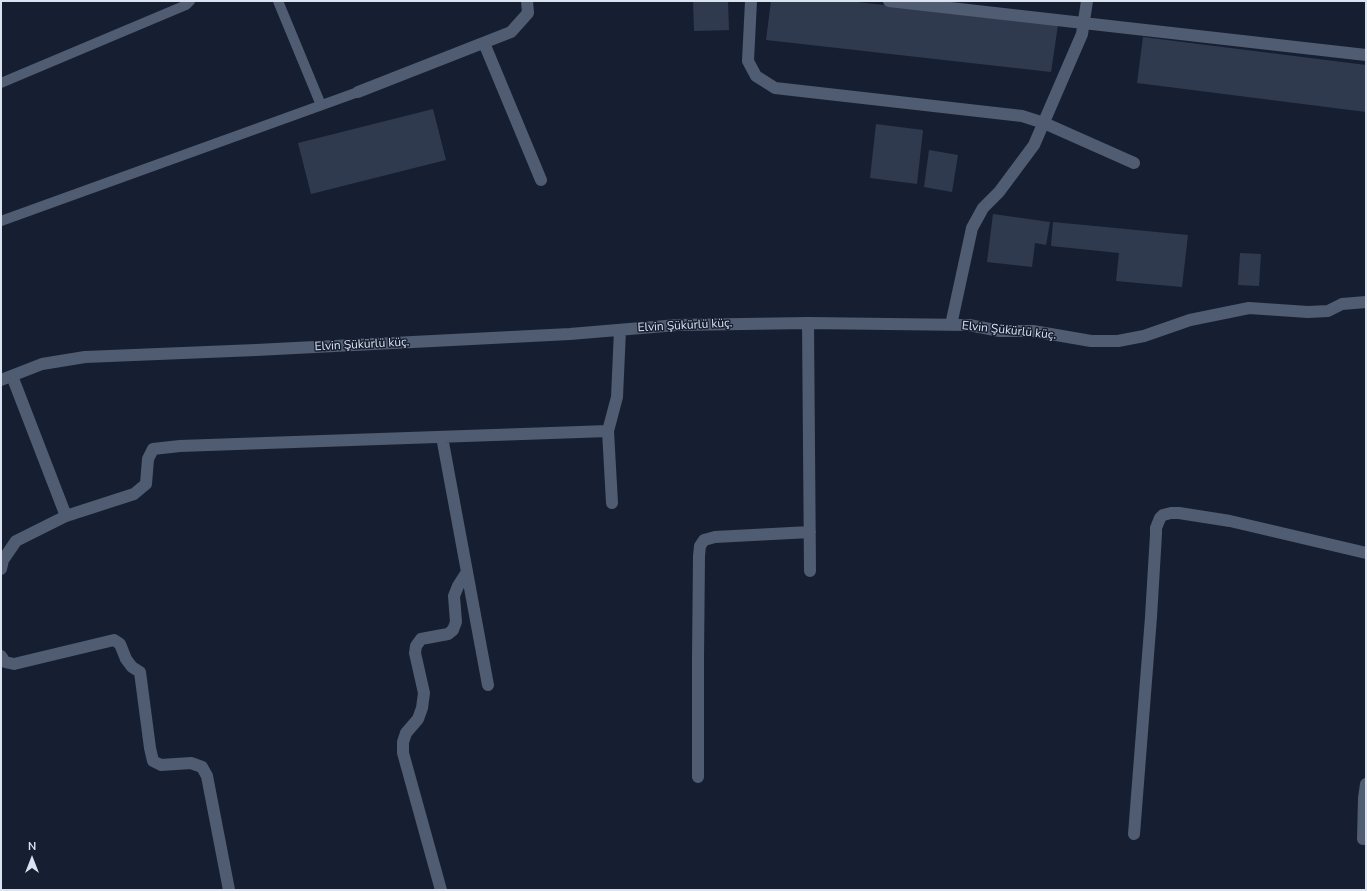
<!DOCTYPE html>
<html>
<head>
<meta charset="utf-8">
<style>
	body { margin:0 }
	#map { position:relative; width:1367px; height:891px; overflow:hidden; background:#161f32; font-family:"Nunito Sans",sans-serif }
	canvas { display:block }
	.frame { position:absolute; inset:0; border:2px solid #dce3f0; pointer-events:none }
	.north { position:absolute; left:12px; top:839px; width:40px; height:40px; -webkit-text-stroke:3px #161f32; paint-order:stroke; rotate:0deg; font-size:11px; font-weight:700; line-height:16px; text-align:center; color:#dce3f0 }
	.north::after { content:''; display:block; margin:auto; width:14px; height:18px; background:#dce3f0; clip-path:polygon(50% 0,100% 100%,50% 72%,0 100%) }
</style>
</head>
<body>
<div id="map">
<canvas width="1367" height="891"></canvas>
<div class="frame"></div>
<div class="north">N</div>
</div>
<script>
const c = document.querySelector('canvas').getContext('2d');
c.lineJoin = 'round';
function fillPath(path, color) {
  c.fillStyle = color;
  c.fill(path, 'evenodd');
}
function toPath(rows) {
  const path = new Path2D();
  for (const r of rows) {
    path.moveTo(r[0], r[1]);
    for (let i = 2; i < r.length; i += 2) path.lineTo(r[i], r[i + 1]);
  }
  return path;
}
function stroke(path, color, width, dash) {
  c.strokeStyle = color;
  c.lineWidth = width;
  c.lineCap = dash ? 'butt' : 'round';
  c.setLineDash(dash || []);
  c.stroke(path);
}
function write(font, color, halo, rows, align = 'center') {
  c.font = font + ' "Nunito Sans",sans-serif';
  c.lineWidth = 3;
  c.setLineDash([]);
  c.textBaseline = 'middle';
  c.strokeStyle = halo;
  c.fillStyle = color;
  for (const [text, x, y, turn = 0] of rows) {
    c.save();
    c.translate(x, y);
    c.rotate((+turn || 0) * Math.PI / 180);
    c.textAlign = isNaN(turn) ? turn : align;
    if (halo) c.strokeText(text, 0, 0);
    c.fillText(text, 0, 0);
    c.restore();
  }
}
fillPath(toPath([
	[693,1,728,1,729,30,694,31],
	[771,1,849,1,1058,25,1051,72,766,40],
	[1143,37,1366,65,1366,112,1137,83],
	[433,109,446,160,311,194,298,143],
	[876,124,923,130,917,184,870,178],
	[929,150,958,155,952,192,924,187],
	[993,214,1050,222,1046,245,1035,243,1032,267,987,262],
	[1053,222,1188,235,1182,287,1116,281,1119,253,1051,246],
	[1240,253,1261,254,1259,286,1238,285]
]), '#303a4e');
stroke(toPath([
	[278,1,321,105],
	[1,83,186,5,190,1],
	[1,221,358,92]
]), '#505c71', 10);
stroke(toPath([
	[751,1,748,61,756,76,775,88,1022,116,1044,123,1134,163],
	[889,1,1366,55],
	[484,43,541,180],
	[358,92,511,32,528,13,527,1],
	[808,323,810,571],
	[951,325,972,228,983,208,999,192,1034,145,1082,34,1087,1],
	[12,376,66,516],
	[1,380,42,364,85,357,256,350,570,334,677,325,808,323,969,325,1000,331,1033,331,1091,341,1118,341,1144,336,1190,320,1249,308,1308,312,1328,311,1342,304,1366,302],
	[442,437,488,685],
	[612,503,608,431,617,397,620,330],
	[1,569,3,560,16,541,66,516,134,494,146,484,148,459,153,449,180,446,608,431],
	[1,656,5,662,14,664,114,640,120,644,126,659,132,667,140,672,150,748,153,761,161,765,191,763,202,767,207,776,229,890],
	[698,777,698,658,699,556,700,546,704,540,715,537,810,532],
	[1134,834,1151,617,1156,534,1156,528,1160,518,1163,515,1171,513,1179,513,1230,521,1366,553],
	[1363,839,1364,798,1366,784],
	[441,890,403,753,403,742,406,733,418,719,422,708,424,693,415,653,416,646,421,639,448,634,453,630,456,622,454,596,458,586,467,572]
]), '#505c71', 12);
write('12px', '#dce3f0', '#161f32', [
	["Elvin Şükürlü küç.",685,326,-3],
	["Elvin Şükürlü küç.",1009,331,6],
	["Elvin Şükürlü küç.",362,345,-3]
]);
</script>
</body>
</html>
